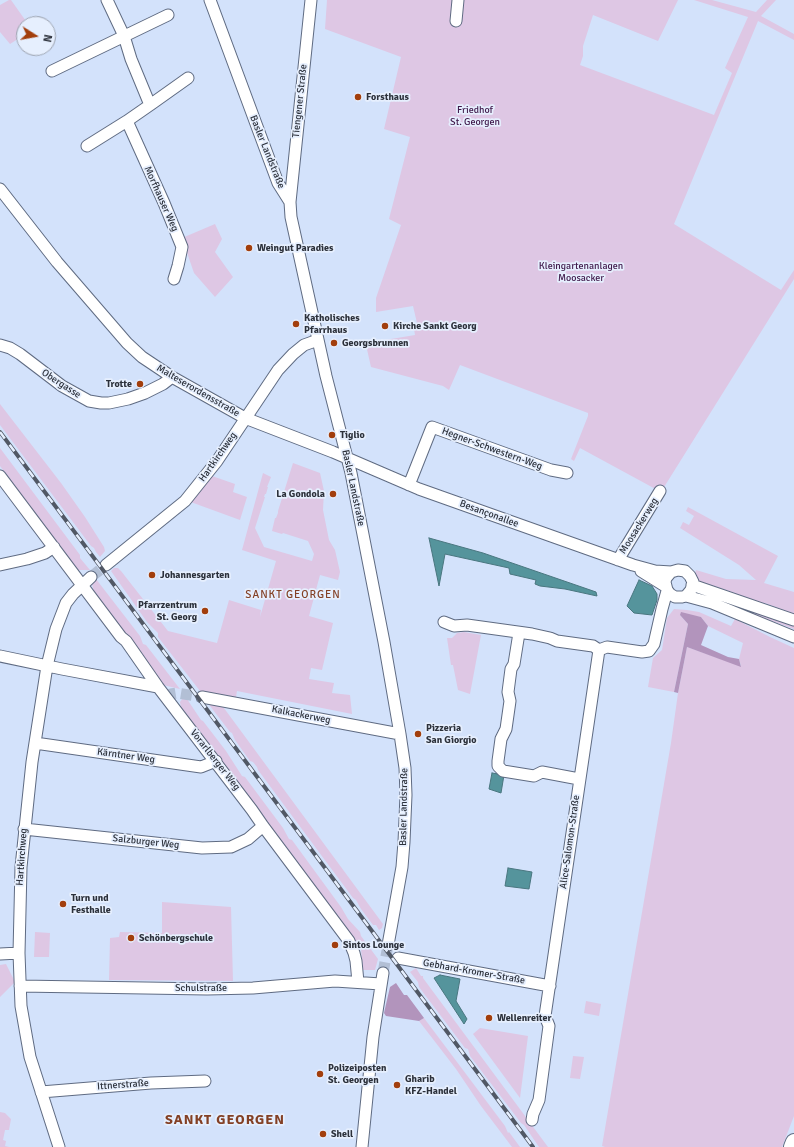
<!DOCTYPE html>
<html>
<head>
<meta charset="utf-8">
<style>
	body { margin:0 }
	#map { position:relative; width:794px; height:1147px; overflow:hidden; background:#d3e2fb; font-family:Signika,sans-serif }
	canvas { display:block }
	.north { position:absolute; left:16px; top:16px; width:40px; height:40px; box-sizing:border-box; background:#e6effe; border:1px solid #9ca3b0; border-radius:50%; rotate:101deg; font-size:11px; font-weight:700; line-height:16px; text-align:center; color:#2c313b }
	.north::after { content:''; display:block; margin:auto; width:14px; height:18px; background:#a23e0c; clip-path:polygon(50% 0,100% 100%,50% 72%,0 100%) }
</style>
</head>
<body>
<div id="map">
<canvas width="794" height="1147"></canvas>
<div class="north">N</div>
</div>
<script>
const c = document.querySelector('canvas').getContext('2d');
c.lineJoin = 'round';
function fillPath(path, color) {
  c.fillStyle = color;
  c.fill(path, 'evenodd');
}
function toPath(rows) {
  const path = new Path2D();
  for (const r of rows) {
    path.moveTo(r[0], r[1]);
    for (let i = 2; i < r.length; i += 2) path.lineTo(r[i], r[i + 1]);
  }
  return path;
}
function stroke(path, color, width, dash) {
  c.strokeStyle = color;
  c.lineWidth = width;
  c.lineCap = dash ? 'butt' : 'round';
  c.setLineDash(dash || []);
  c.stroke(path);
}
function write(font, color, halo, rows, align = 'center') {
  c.font = font + ' Signika,sans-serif';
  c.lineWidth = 3.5;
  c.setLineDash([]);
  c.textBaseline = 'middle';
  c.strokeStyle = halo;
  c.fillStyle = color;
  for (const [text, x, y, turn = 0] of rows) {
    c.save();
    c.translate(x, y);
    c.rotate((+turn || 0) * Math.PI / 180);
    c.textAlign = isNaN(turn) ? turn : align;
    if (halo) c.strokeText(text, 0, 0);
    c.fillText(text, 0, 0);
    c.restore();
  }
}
fillPath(toPath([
	[9,0,11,0,28,24,24,24,24,35,10,44,0,32,0,5],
	[327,0,678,0,658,41,593,15,583,46,583,56,580,65,714,115,732,73,725,68,748,17,694,0,712,0,756,12,767,0,776,0,761,16,794,34,794,40,758,21,674,224,781,290,794,270,794,279,661,492,580,448,574,461,571,459,588,416,588,413,460,365,449,390,443,386,371,367,366,345,379,341,415,335,414,329,417,323,413,306,376,312,376,298,401,225,389,219,410,137,384,129,401,57,325,29],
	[215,224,222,239,215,252,233,277,215,297,194,273,182,238],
	[0,404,61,483,85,517,104,547,105,551,100,557,96,552,94,548,91,546,0,425],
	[0,448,80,555,80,558,90,570,78,570,0,466],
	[293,463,320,473,324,491,323,510,329,540,335,550,340,572,338,580,320,575,309,616,333,623,322,670,311,668,309,679,334,683,332,693,350,695,352,714,237,691,236,697,200,691,158,637,158,633,147,622,111,571,114,568,118,568,121,571,168,631,217,643,229,600,261,610,260,617,276,561,242,550,263,473,271,477,267,487,268,487,266,494,265,494,264,497,265,497,255,528,264,547,312,561,314,554,308,541,283,533,282,534,272,531,275,518,276,518,278,513,278,511],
	[212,476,235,484,233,492,247,497,240,520,188,501],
	[688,507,778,556,764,583,794,592,794,614,765,603,754,602,734,596,735,593,708,584,707,587,697,581,694,577,696,570,726,579,756,580,739,565,680,528,683,522,689,525,694,516,686,511],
	[96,579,140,636,143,644,146,645,180,689,163,685,94,592,92,584],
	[705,592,794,623,794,629,704,596],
	[674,609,687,610,699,612,731,626,735,619,770,637,794,648,794,1116,782,1147,605,1147,602,1146,671,743,678,693,687,647,741,666,739,659,743,643,708,626,701,617,680,615,688,624,674,692,648,687,653,658,662,650,667,618],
	[464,632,481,635,470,694,458,690,453,665,451,665,447,638,452,638,457,633],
	[183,698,187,699,201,720,203,721,226,751,242,776,245,777,283,828,289,839,292,840,341,907,348,919,360,932,361,936,378,959,375,970,363,970,361,949,181,707,180,702],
	[207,702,221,704,383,924,382,928,379,930,376,925,373,925,361,909,356,900,353,898,258,770,257,767,253,762,250,761,235,740,232,733,230,732],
	[162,902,231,907,233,981,109,980,110,938,119,937,120,932,162,933],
	[35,932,50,933,49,957,34,957],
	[6,964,15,982,0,997,0,965],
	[416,968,421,976,423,976,423,978,548,1147,539,1147,524,1125,521,1123,470,1056,468,1049,465,1048,419,987,418,982,410,972],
	[586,1001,601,1004,599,1016,584,1013],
	[424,1018,505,1126,508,1133,509,1132,520,1147,512,1147,481,1106,456,1069,419,1021],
	[480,1028,528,1036,520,1098,473,1034],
	[573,1056,584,1057,580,1079,570,1078],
	[0,1112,5,1113,11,1119,9,1130,5,1130,3,1140,6,1141,5,1146,9,1147,0,1147]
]), '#dec7e4');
fillPath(toPath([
	[681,612,701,617,708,626,701,645,728,657,739,659,741,667,687,647,678,693,674,692,688,624,680,615],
	[396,983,404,995,407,995,424,1018,419,1021,386,1016,384,1013,390,987]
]), '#b294bc');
const water = toPath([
	[429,538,483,553,596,592,597,596,565,589,540,586,535,584,536,580,510,574,509,568,445,554,439,586,429,538],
	[639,580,652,586,657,594,657,600,652,615,634,613,627,606,639,580],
	[492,773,504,775,501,793,489,789,492,773],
	[508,868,532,872,529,889,505,886,508,868],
	[440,975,460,979,456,1001,467,1019,464,1024,434,978,440,975]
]);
fillPath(water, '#55949c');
stroke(water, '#49767f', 1);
stroke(toPath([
	[91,577,106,565],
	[166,698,171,694,177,693,202,697],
	[383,973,388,945]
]), '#b2bfd5', 11, [11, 5.5]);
const minor = toPath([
	[107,0,124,36,131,59,150,105,127,121],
	[210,0,278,183,290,202,291,217,326,376,351,473,384,642,400,734,405,768,406,795,404,842,402,867,388,945],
	[456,21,458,0],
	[52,71,168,15],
	[150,105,188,78],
	[87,146,127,121,164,203,182,247,178,266,174,279],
	[0,189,57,262,127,343,142,357,172,377,245,418,333,452,419,489,633,565,655,571,671,572,678,570,685,571,690,576,693,582,691,590,686,596,682,597,675,597,670,594,667,590,665,582,666,578,671,572],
	[290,202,311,0],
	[0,345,10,348,20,354,62,386,89,401,101,403,109,403,128,399,145,393,163,384,172,377],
	[0,476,121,637,126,641,158,687,252,810,263,826,349,941,354,953,356,961,358,982],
	[409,485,432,427,551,470,567,473],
	[618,560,660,491],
	[0,565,27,559,45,553,54,547],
	[106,565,185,501,217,461,278,370,293,354,304,345,318,340],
	[641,571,665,586],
	[692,585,794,620],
	[686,596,712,603,794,637],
	[444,622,454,626,467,625,532,634,550,638,557,641,593,646,599,650],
	[519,633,514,664,511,669,508,692,510,701,506,729,501,739,498,761,498,766,503,771,534,776,542,772,579,779],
	[0,656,62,669,158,687],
	[202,697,400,734],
	[35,743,201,767,216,761],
	[24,829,202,848,231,847,248,839,263,826],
	[0,954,19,953],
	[398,958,550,986],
	[20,986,207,989,253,988,335,981,381,984],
	[41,1092,151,1083,205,1081],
	[532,1120,533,1114,539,1100,549,1026,545,1016,599,650,607,647,642,652,649,651,654,644,662,609,667,591],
	[59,1147,30,1057,21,1006,19,953,21,867,32,762,47,666,56,629,66,603,73,594,91,577],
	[362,1147,373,1037,383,973]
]);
const highway = toPath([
	[792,1147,794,1142]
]);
stroke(minor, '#5f6b82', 13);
stroke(highway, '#5f6b82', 18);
stroke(minor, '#fff', 11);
stroke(highway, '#fff', 16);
const rail = toPath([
	[0,432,533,1147]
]);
stroke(rail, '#515865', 4);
stroke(rail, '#e6effe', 2.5, [8]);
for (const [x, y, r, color] of [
	[358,97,4,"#a23e0c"],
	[249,248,4,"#a23e0c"],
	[296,324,4,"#a23e0c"],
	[385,326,4,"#a23e0c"],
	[334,343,4,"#a23e0c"],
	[140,384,4,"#a23e0c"],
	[332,435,4,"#a23e0c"],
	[333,494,4,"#a23e0c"],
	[152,575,4,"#a23e0c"],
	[205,611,4,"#a23e0c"],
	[418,734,4,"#a23e0c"],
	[63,904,4,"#a23e0c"],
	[131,938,4,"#a23e0c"],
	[335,945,4,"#a23e0c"],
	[489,1018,4,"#a23e0c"],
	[320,1074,4,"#a23e0c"],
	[397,1085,4,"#a23e0c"],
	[323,1134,4,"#a23e0c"]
]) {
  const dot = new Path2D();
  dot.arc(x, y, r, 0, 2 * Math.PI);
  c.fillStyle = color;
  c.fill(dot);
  stroke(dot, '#e6effe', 1.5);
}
write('bold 10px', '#2c313b', '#e6effe', [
	["Forsthaus",366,97],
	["Weingut Paradies",257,248],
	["Katholisches",304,318],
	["Pfarrhaus",304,330],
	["Kirche Sankt Georg",393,326],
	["Georgsbrunnen",342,343],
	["Trotte",132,384,"right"],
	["Tiglio",340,435],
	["La Gondola",325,494,"right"],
	["Johannesgarten",160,575],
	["Pfarrzentrum",197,605,"right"],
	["St. Georg",197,617,"right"],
	["Pizzeria",426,728],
	["San Giorgio",426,740],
	["Turn und",71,898],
	["Festhalle",71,910],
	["Schönbergschule",139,938],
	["Sintos Lounge",343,945],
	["Wellenreiter",497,1018],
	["Polizeiposten",328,1068],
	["St. Georgen",328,1080],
	["Gharib",405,1079],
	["KFZ-Handel",405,1091],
	["Shell",331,1134]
], 'left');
write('10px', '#2c313b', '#e6effe', [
	["Tiengener Straße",300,101,-84],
	["Basler Landstraße",267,152,68],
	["Morfhauser Weg",161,199,66],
	["Obergasse",61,384,33],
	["Malteserordensstraße",198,391,30],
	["Hegner-Schwestern-Weg",492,449,20],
	["Hartkirchweg",218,457,-55],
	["Basler Landstraße",353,488,78],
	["Besançonallee",489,514,20],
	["Moosackerweg",639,526,-58],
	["Kalkackerweg",301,715,11],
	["Kärntner Weg",126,756,8],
	["Vorarlberger Weg",215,760,52],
	["Basler Landstraße",404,807,-89],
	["Salzburger Weg",146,842,6],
	["Alice-Salomon-Straße",570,842,-82],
	["Hartkirchweg",22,857,-86],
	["Gebhard-Kromer-Straße",474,972,10],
	["Schulstraße",201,988],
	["Ittnerstraße",123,1085,-4]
]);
write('10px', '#3e1749', '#e6effe', [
	["Friedhof",475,110],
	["St. Georgen",475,122],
	["Kleingartenanlagen",581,266],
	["Moosacker",581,278]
]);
c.letterSpacing = '1px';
write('11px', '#834025', '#e6effe', [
	["SANKT GEORGEN",293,595]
]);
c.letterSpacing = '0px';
c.letterSpacing = '1px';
write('bold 14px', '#834025', '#e6effe', [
	["SANKT GEORGEN",225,1120]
]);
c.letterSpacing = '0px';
</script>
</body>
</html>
